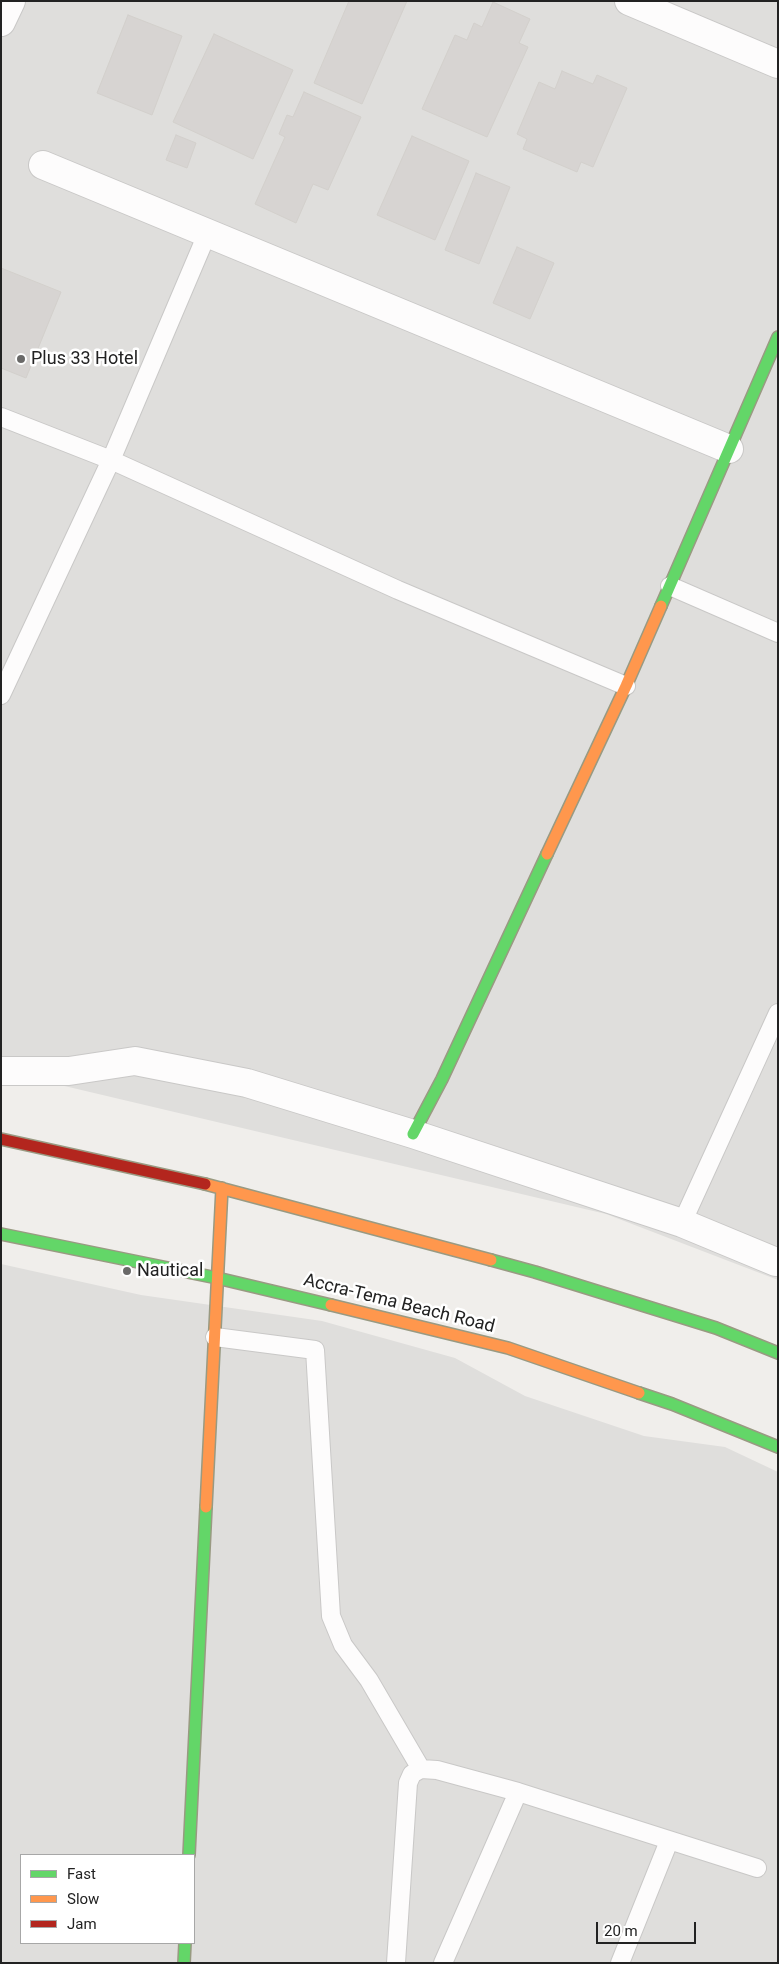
<!DOCTYPE html>
<html>
<head>
<meta charset="utf-8">
<style>
	body { margin:0 }
	#map { position:relative; width:779px; height:1964px; overflow:hidden; background:#f0eeeb; font-family:Roboto,sans-serif }
	canvas { display:block }
	.frame { position:absolute; inset:0; border:2px solid #222; pointer-events:none }
	.legend { position:absolute; left:20px; top:1854px; width:175px; height:90px; box-sizing:border-box; background:#fff; border:1px solid #a7a7a7; margin:0; padding:6px 9px; list-style:none; font-size:15px; color:#222 }
	.legend li { display:flex; align-items:center; gap:10px; height:25px }
	.legend b { width:25px; border:1px solid #a7a7a7 }
	.scale { position:absolute; left:596px; top:1922px; width:100px; height:22px; box-sizing:border-box; border:2px solid #222; border-top:0; padding-left:6px; font-size:15px; line-height:18px; white-space:nowrap; color:#222; -webkit-text-stroke:4px #fff; paint-order:stroke }
</style>
</head>
<body>
<div id="map">
<canvas width="779" height="1964"></canvas>
<div class="frame"></div>
<ul class="legend">
<li><b style="height:6px;background:#63d668"></b>Fast</li>
<li><b style="height:6px;background:#ff974d"></b>Slow</li>
<li><b style="height:6px;background:#b3261e"></b>Jam</li>
</ul>
<div class="scale">20 m</div>
</div>
<script>
const c = document.querySelector('canvas').getContext('2d');
c.lineJoin = 'round';
function fillPath(path, color) {
  c.fillStyle = color;
  c.fill(path, 'evenodd');
}
function toPath(rows) {
  const path = new Path2D();
  for (const r of rows) {
    path.moveTo(r[0], r[1]);
    for (let i = 2; i < r.length; i += 2) path.lineTo(r[i], r[i + 1]);
  }
  return path;
}
function stroke(path, color, width, dash) {
  c.strokeStyle = color;
  c.lineWidth = width;
  c.lineCap = dash ? 'butt' : 'round';
  c.setLineDash(dash || []);
  c.stroke(path);
}
function write(font, color, halo, rows, align = 'center') {
  c.font = font + ' Roboto,sans-serif';
  c.lineWidth = 5;
  c.setLineDash([]);
  c.textBaseline = 'middle';
  c.strokeStyle = halo;
  c.fillStyle = color;
  for (const [text, x, y, turn = 0] of rows) {
    c.save();
    c.translate(x, y);
    c.rotate((+turn || 0) * Math.PI / 180);
    c.textAlign = isNaN(turn) ? turn : align;
    if (halo) c.strokeText(text, 0, 0);
    c.fillText(text, 0, 0);
    c.restore();
  }
}
fillPath(toPath([
	[1,1,778,1,778,1280,606,1214,1,1071],
	[1,1264,141,1295,322,1321,455,1358,525,1396,644,1436,725,1447,778,1472,778,1963,1,1963],
	[21,1855,194,1855,194,1943,21,1943]
]), '#dfdedc');
const building = toPath([
	[349,1,407,1,362,104,314,83,349,1],
	[493,2,530,19,519,43,528,47,487,137,422,109,455,35,467,40,474,23,482,27,493,2],
	[128,15,182,36,152,115,97,93,128,15],
	[214,34,293,70,253,159,173,122,214,34],
	[562,71,593,84,597,75,627,88,593,167,581,162,577,172,523,149,527,139,517,134,539,82,555,89,562,71],
	[304,92,361,117,328,190,313,184,296,223,255,204,285,137,279,134,287,115,293,117,304,92],
	[176,135,196,143,187,168,166,160,176,135],
	[412,136,469,161,435,240,377,215,412,136],
	[476,173,510,187,479,264,445,250,476,173],
	[517,247,554,263,530,319,493,303,517,247],
	[1,268,61,292,26,378,1,368,1,268]
]);
fillPath(building, '#d7d4d2');
stroke(building, '#d3d0cc', 1);
const lane = toPath([
	[1,417,111,460,398,590,626,686],
	[670,586,778,633],
	[1,695,111,460,207,234],
	[682,1223,778,1013],
	[215,1337,315,1350,331,1616,343,1645,369,1680,421,1769],
	[396,1963,408,1783,412,1774,421,1769,437,1770,518,1792,757,1868],
	[443,1963,518,1792],
	[620,1963,669,1841]
]);
const street = toPath([
	[629,1,778,64],
	[1,22,11,1],
	[43,165,729,449],
	[1,1071,69,1071,135,1061,247,1083,413,1134,682,1223,776,1262]
]);
const fast = toPath([
	[661,606,778,337],
	[413,1134,442,1079,547,854],
	[1,1234,217,1278,331,1305],
	[491,1260,535,1272,716,1328,778,1353],
	[639,1393,672,1404,778,1447],
	[189,1855,206,1507],
	[184,1963,185,1943]
]);
const slow = toPath([
	[547,854,626,686,661,606],
	[205,1184,491,1260],
	[331,1305,508,1348,639,1393],
	[206,1507,222,1188]
]);
const jam = toPath([
	[1,1139,205,1184]
]);
stroke(lane, '#c9c8c7', 20);
stroke(street, '#c9c8c7', 30);
stroke(fast, '#999a82', 14);
stroke(slow, '#999a82', 14);
stroke(jam, '#999a82', 14);
stroke(lane, '#fdfcfc', 18);
stroke(street, '#fdfcfc', 28);
stroke(fast, '#63d668', 11);
stroke(slow, '#ff974d', 11);
stroke(jam, '#b3261e', 11);
for (const [x, y, r, color] of [
	[21,359,5,"#6a6968"],
	[127,1271,5,"#6a6968"]
]) {
  const dot = new Path2D();
  dot.arc(x, y, r, 0, 2 * Math.PI);
  c.fillStyle = color;
  c.fill(dot);
  stroke(dot, '#fff', 2);
}
write('18px', '#222', '#fff', [
	["Plus 33 Hotel",31,359],
	["Nautical",137,1271]
], 'left');
write('18px', '#222', '#fff', [
	["Accra-Tema Beach Road",399,1304,14]
]);
</script>
</body>
</html>
